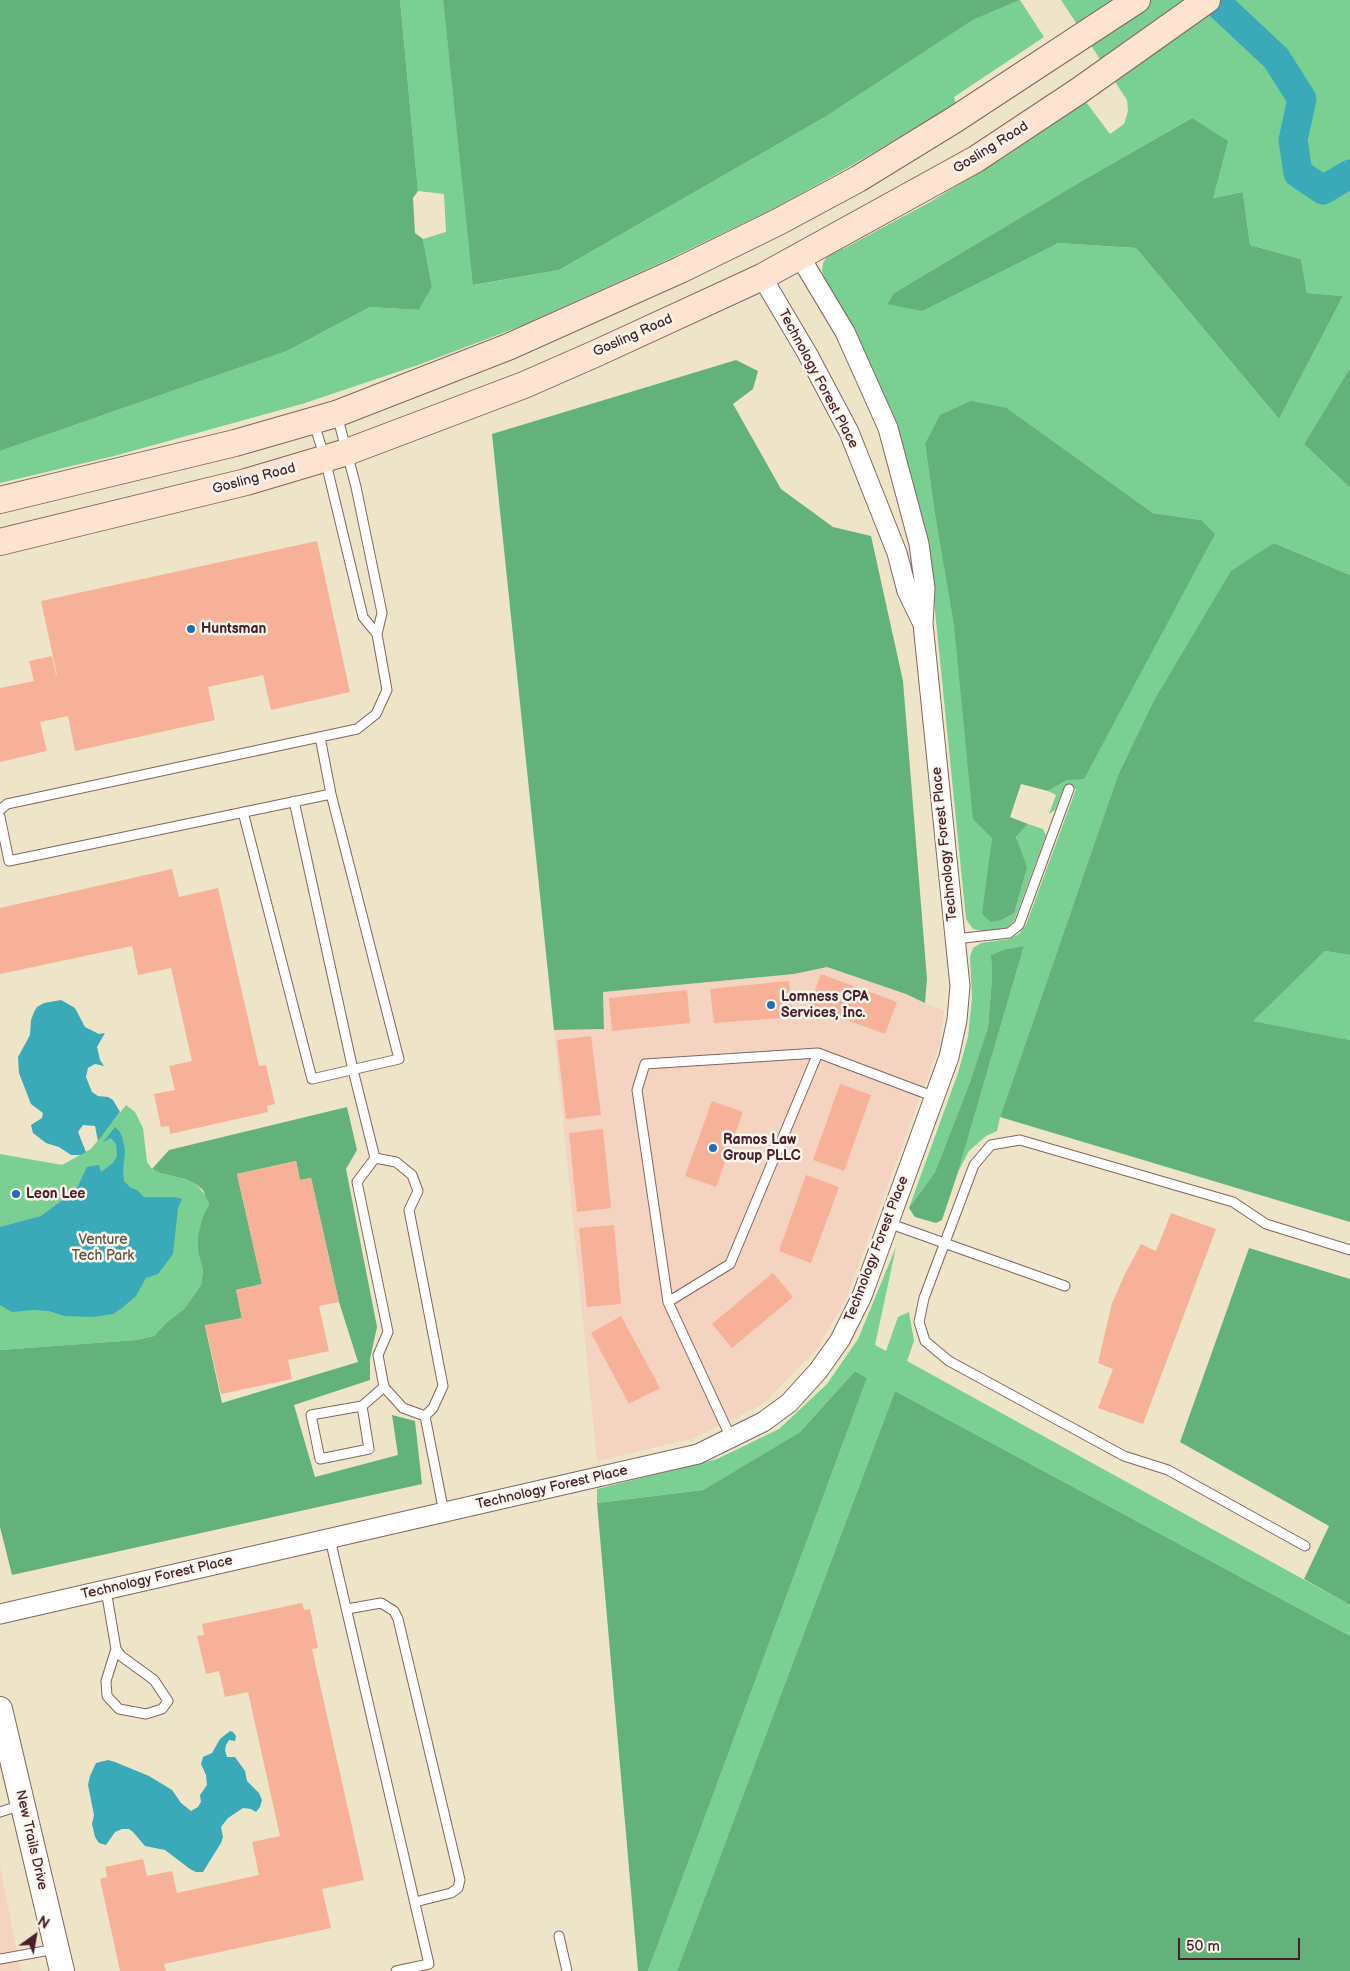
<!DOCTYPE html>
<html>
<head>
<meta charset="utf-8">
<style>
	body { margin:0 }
	#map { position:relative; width:1350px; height:1971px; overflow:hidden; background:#eee5c8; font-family:"Balsamiq Sans",sans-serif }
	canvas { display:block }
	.north { position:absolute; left:10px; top:1911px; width:50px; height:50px; -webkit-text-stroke:4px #fbf7ec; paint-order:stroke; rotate:32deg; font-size:14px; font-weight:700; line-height:20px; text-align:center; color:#4a1f2b }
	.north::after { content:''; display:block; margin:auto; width:18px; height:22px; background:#4a1f2b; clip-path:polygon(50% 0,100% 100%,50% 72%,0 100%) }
	.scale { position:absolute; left:1178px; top:1938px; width:122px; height:22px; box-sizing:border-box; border:2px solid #4a1f2b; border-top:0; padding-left:6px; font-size:15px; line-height:18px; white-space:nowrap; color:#4a1f2b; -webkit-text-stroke:4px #fbf7ec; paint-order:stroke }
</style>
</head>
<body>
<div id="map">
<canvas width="1350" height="1971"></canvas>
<div class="north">N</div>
<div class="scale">50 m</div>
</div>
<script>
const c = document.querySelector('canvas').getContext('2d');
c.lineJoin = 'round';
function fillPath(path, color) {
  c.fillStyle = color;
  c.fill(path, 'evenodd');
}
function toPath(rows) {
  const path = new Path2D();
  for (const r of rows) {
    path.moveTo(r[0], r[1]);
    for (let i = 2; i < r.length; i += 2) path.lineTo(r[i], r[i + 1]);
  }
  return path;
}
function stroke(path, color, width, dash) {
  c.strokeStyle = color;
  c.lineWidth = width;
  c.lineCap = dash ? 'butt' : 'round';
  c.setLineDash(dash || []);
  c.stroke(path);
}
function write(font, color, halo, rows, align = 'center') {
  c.font = font + ' "Balsamiq Sans",sans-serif';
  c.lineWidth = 5;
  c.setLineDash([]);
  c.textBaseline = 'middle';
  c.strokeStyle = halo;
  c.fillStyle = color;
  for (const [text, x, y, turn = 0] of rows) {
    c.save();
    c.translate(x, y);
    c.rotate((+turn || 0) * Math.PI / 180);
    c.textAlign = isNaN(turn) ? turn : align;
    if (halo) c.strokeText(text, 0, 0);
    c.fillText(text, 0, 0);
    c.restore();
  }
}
fillPath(toPath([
	[827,967,906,994,944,1011,940,1043,846,1299,817,1349,763,1404,692,1439,597,1461,554,1030,604,1029,603,992,794,974],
	[0,1866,21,1971,0,1971]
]), '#f4d3c0');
fillPath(toPath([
	[400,0,443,0,474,285,559,270,825,117,973,20,1020,0,1044,37,954,97,956,104,847,168,773,209,669,259,521,326,421,364,302,404,114,456,0,483,0,451,287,351,370,307,419,310,432,287,423,239,446,232,444,194,418,191],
	[1061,0,1350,0,1350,368,1304,444,1350,488,1350,575,1274,543,1152,704,1118,775,1000,1117,997,1131,986,1136,969,1151,958,1172,1024,946,991,955,992,978,988,1027,970,1082,935,1172,909,1208,958,1073,968,1037,972,998,970,957,973,948,981,943,1009,939,1019,934,1026,925,1076,789,1065,785,1055,810,1049,814,1056,795,1048,791,1067,780,1201,520,1153,513,1007,408,925,444,935,515,992,838,990,858,1020,850,1016,837,1028,824,1043,829,1046,835,1014,921,1007,928,983,931,973,929,966,919,931,571,822,271,823,263,828,255,837,247,843,249,930,202,1006,156,1086,102,1110,134,1124,124,1128,111,1127,100],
	[1192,118,1213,198,1243,192,1250,245,1301,259,1307,293,1343,296,1279,419,1136,248,1058,243,887,304,894,293,1075,185],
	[1325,951,1350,955,1350,1040,1252,1021],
	[126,1105,135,1112,143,1128,147,1162,152,1169,160,1173,185,1179,196,1184,207,1197,209,1204,203,1216,198,1244,203,1270,201,1285,184,1309,167,1322,154,1336,136,1340,0,1350,0,1154,62,1165,91,1149],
	[896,1247,875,1345,886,1351,898,1317,909,1312,914,1341,907,1361,1350,1605,1350,1636,895,1391,677,1971,648,1971,867,1378,855,1371,800,1432,703,1490,597,1503,597,1489,717,1459,779,1429,827,1384,858,1339]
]), '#7acf92');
fillPath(toPath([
	[0,0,400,0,418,191,413,198,415,233,423,239,432,287,419,310,370,307,287,351,0,451],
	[443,0,1020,0,973,20,825,117,559,270,473,285],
	[1192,118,1228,141,1213,198,1243,192,1250,245,1301,259,1307,293,1343,296,1279,419,1136,248,1058,243,922,311,887,304,894,293,1075,185],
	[736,360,758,371,753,389,733,404,781,489,833,527,871,536,903,681,927,979,925,1003,906,994,827,967,794,974,603,992,604,1029,554,1030,492,434],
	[1350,368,1350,488,1304,444],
	[971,401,1007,408,1153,513,1201,520,1215,534,1084,779,1067,780,1048,791,1021,784,1010,817,1028,824,1016,837,1027,867,1014,913,1001,920,991,922,982,914,992,838,973,819,954,625,935,515,925,444,940,415],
	[1274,543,1350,575,1350,955,1325,951,1253,1021,1350,1040,1350,1222,1000,1117,1118,775,1152,704,1231,571],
	[1024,946,958,1172,942,1220,936,1223,915,1217,909,1208,935,1172,970,1082,988,1027,992,978,991,955,1004,950],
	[347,1107,357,1150,346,1169,377,1327,370,1359,370,1380,294,1405,315,1477,398,1455,392,1415,415,1421,422,1484,12,1575,0,1527,0,1350,136,1340,154,1336,167,1322,184,1309,201,1285,203,1270,198,1250,198,1236,203,1216,209,1204,203,1190,196,1184,185,1179,160,1173,152,1169,169,1150],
	[296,1161,300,1180,311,1178,339,1302,358,1362,222,1403,205,1326,242,1318,236,1290,262,1284,237,1174],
	[1249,1248,1350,1279,1350,1605,1304,1579,1329,1526,1180,1442],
	[855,1371,867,1378,648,1971,638,1971,597,1503,703,1490,800,1432],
	[895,1391,1350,1636,1350,1971,677,1971]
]), '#63b27c');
fillPath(toPath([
	[61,1000,75,1008,85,1027,99,1034,105,1033,97,1047,100,1060,104,1066,95,1064,88,1068,86,1077,92,1092,98,1096,108,1097,113,1100,120,1112,98,1141,95,1126,83,1125,78,1132,86,1152,81,1155,71,1155,59,1147,46,1143,33,1133,31,1125,42,1118,43,1113,31,1104,19,1073,18,1057,30,1035,31,1020,34,1012,37,1007,44,1003],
	[115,1127,120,1132,123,1140,125,1151,123,1171,124,1181,131,1188,137,1190,144,1197,174,1197,182,1199,178,1208,173,1254,158,1274,146,1278,136,1296,122,1308,113,1314,93,1317,64,1316,49,1311,33,1310,12,1312,0,1305,0,1227,41,1216,76,1190,87,1167,99,1165,101,1172,113,1163,117,1156,116,1144,111,1138,103,1142],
	[230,1731,233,1732,236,1736,235,1741,229,1740,226,1745,225,1750,227,1757,235,1757,245,1771,247,1781,259,1793,262,1800,260,1807,256,1812,251,1809,243,1808,228,1818,221,1827,223,1837,221,1843,203,1872,196,1872,190,1869,165,1850,145,1846,133,1832,129,1829,122,1829,115,1832,106,1845,99,1843,95,1837,92,1824,94,1815,88,1785,90,1776,96,1763,108,1760,115,1762,149,1776,172,1790,181,1803,191,1811,198,1807,201,1802,200,1795,207,1785,206,1775,201,1764,203,1757,212,1753,220,1739]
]), '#3aaab8');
stroke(toPath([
	[1214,0,1276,58,1302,99,1293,140,1298,173,1323,190,1350,174]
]), '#3aaab8', 29);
fillPath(toPath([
	[317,541,350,692,271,710,263,675,208,687,215,720,75,751,68,716,40,722,47,751,0,762,0,688,34,681,29,661,52,656,56,675,57,675,41,601],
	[172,869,179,897,218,888,259,1066,266,1065,275,1104,267,1106,268,1112,170,1134,169,1126,161,1127,154,1094,175,1090,169,1066,192,1061,171,968,138,975,132,946,0,974,0,908],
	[821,974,897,1002,885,1034,809,1006],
	[789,981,793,1017,714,1023,710,989],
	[687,990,690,1023,612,1031,609,998],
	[591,1036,601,1115,566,1119,557,1040],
	[840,1084,871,1095,844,1171,813,1160],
	[712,1101,743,1112,716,1187,685,1176],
	[603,1129,611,1208,577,1212,569,1133],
	[296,1161,300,1180,311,1178,339,1302,319,1306,329,1351,288,1360,292,1379,221,1394,205,1325,242,1318,236,1290,262,1284,237,1174],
	[806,1175,839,1187,811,1263,779,1251],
	[1171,1213,1216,1229,1143,1424,1098,1408,1113,1369,1098,1363,1112,1303,1125,1274,1141,1244,1156,1251],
	[614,1225,621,1304,587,1307,579,1228],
	[773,1273,793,1297,732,1348,712,1324],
	[621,1316,660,1388,629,1404,591,1333],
	[302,1603,304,1610,310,1609,318,1648,312,1649,364,1880,322,1889,331,1928,164,1964,166,1971,120,1971,100,1879,107,1877,105,1867,143,1859,147,1876,172,1871,177,1893,259,1875,252,1842,280,1836,248,1692,225,1697,219,1671,206,1674,197,1636,204,1635,202,1624]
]), '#f7b198');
const service = toPath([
	[314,423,325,459,363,617,377,634],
	[294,801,353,1070,375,1158,396,1162,412,1175,418,1191,409,1210,443,1386,433,1408,425,1416,403,1408,384,1387,378,1355,388,1332,357,1182,375,1158],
	[0,810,7,804,357,729,376,714,387,690,377,634,382,613,356,487,337,415],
	[243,812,312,1079,399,1059,331,794,320,737],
	[0,817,9,861,331,794],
	[955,939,1009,933,1019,925,1069,789],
	[888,1223,1065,1286],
	[668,1302,730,1264,818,1053],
	[362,1406,311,1415,320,1459,369,1449,362,1406,384,1387],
	[425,1416,444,1513],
	[731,1438,668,1302,637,1090,645,1064,818,1053,935,1097],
	[330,1539,429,1964,396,1971],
	[1305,1546,1168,1470,1124,1456,949,1361,925,1341,919,1322,924,1298,974,1165,991,1145,1020,1140,1233,1202,1266,1224,1350,1250],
	[106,1590,116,1649,106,1681,107,1696,119,1709,146,1714,162,1709,168,1701,154,1680,121,1656,116,1649],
	[347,1609,381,1603,394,1611,398,1619,460,1880,458,1888,451,1893,415,1902],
	[0,1812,22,1805],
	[559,1936,567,1971],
	[0,1959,56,1949]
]);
const minor = toPath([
	[762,277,807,353,849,432,897,553,907,591,922,622],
	[0,1614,698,1454,763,1422,789,1403,818,1371,840,1340,862,1296,949,1057,957,1020,960,986,923,624,925,588,919,544,888,428,845,332,799,255]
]);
const tertiary = toPath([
	[0,1709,62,1971]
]);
const secondary = toPath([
	[0,500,235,443,336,414,508,347,680,270,778,222,858,179,954,120,1137,0],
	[0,542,246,482,347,452,524,385,597,353,762,277,976,159,1080,90,1207,0]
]);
stroke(service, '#836462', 11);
stroke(minor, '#836462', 21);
stroke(tertiary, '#836462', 26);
stroke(secondary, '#836462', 28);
stroke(service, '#fff', 9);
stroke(minor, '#fff', 19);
stroke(tertiary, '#fff', 24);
stroke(secondary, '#fee3d1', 26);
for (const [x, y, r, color] of [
	[191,629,5,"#1f6fb2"],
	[771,1005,5,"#1f6fb2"],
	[713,1148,5,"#1f6fb2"],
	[16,1194,5,"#1f6fb2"]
]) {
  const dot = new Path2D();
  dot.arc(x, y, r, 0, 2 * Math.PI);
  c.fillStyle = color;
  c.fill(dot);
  stroke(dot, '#fbf7ec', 2);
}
write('14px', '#4a1f2b', '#fbf7ec', [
	["Gosling Road",991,148,-32],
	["Gosling Road",633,336,-24],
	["Technology Forest Place",818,379,62],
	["Gosling Road",254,479,-15],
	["Technology Forest Place",945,844,-96],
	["Technology Forest Place",877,1249,-69],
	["Technology Forest Place",552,1488,-13],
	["Technology Forest Place",157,1578,-13],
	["New Trails Drive",31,1840,77]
]);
write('bold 14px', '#4a1f2b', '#fbf7ec', [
	["Huntsman",201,629],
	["Lomness CPA",781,997],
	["Services, Inc.",781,1013],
	["Ramos Law",723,1140],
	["Group PLLC",723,1156],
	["Leon Lee",26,1194]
], 'left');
write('14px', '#58544a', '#fbf7ec', [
	["Venture",103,1240],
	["Tech Park",103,1256]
]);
</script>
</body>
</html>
